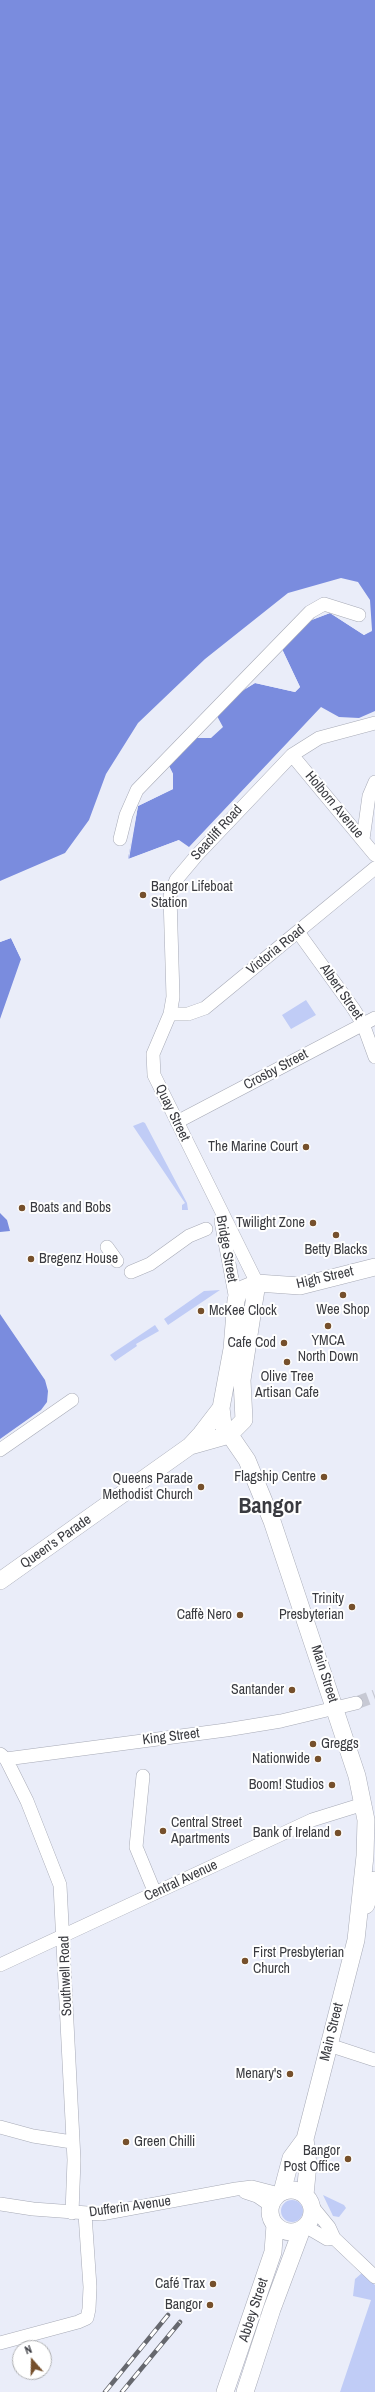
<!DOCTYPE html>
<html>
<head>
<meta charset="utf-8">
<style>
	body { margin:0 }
	#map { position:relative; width:375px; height:2392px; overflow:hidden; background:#eaedf9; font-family:"Archivo Narrow",sans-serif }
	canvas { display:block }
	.north { position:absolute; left:12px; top:2340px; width:40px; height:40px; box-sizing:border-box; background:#fff; border:1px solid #b0b1b3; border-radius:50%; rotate:340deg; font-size:11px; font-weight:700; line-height:16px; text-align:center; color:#3a3b40 }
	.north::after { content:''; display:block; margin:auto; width:14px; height:18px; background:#76502c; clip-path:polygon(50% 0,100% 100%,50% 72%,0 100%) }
</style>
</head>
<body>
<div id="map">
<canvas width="375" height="2392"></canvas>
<div class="north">N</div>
</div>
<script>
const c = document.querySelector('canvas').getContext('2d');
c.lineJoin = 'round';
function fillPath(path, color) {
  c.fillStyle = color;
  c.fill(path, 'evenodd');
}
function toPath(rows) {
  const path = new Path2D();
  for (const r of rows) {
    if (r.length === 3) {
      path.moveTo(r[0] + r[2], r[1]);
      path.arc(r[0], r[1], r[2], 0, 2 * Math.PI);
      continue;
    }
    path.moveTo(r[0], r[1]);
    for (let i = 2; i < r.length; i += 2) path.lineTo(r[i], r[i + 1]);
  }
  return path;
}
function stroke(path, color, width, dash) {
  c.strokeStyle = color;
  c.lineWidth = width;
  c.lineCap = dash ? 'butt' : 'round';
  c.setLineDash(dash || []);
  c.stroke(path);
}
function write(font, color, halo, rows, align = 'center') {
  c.font = font + ' "Archivo Narrow",sans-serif';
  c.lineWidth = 4;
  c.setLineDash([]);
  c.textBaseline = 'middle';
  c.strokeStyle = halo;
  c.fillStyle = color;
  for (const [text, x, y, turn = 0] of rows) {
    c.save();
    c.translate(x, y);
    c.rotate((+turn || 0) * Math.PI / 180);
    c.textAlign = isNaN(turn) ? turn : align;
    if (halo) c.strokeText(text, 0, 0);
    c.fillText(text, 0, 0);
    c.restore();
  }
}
fillPath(toPath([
	[306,1000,316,1015,291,1029,282,1015],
	[143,1122,145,1123,187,1203,188,1210,182,1210,182,1205,185,1203,133,1126],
	[220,1290,168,1325,164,1319,204,1291],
	[155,1325,159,1331,136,1344,137,1346,115,1361,110,1355],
	[323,2195,344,2205,346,2208,339,2217,333,2216],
	[292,2211,11],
	[362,2273,375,2285,375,2392,340,2392,371,2300,353,2296,355,2279]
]), '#c0ccf6');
fillPath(toPath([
	[0,0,375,0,375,711,359,718,339,717,321,707,189,847,179,840,128,859,138,806,173,789,173,774,169,766,196,738,211,738,223,727,217,716,242,691,255,683,295,692,300,687,282,649,309,621,330,613,364,635,372,630,370,600,358,582,341,578,288,593,205,659,138,723,106,774,89,820,65,853,0,881],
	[11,938,21,959,0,1019,0,942],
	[0,1213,7,1220,10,1231,0,1232],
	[0,1314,45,1380,48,1391,47,1402,41,1410,0,1439]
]), '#7a8cde');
fillPath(toPath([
	[331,611,364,632,370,629,369,622,372,631,364,635,330,613,309,621,282,649,300,687,295,692,255,683,242,691,241,690,255,681,294,690,298,687,280,650,308,619],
	[169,766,173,774,173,789,138,806,129,859,179,840,179,842,128,861,136,805,171,788,171,775,167,767],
	[12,936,13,937,22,958,21,959,11,938,0,942,0,939]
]), '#eaedf9');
stroke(toPath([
	[356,1703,375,1696]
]), '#c7c9d4', 13, [13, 6]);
const minor = toPath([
	[292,755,375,855],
	[120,839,126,815,137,790,310,612,324,604,359,615],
	[363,839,369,796,375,782],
	[298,932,353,1008,363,1024,375,1057],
	[170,1014,188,1014,205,1008,375,868],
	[177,1122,375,1018],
	[221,1221,236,1300],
	[107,1247,117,1261],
	[131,1272,150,1264,189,1236,206,1229],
	[257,1283,154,1075,153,1054,170,1014,173,997,170,896,176,880,197,855,292,755,319,738,375,723],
	[0,1450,72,1400],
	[0,1754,6,1759,27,1801,60,1885,74,2160,72,2213],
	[6,1759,226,1730,281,1721,356,1703],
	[143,1776,136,1847,155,1893],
	[0,1965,312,1820,357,1806,365,1808],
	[329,2045,375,2060],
	[0,2127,33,2136,72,2142],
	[245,2192,257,2196,270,2205],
	[0,2204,33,2209,101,2214,236,2189,252,2187,279,2194],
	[311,2205,329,2227,334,2238,375,2277],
	[305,2226,327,2239,334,2238],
	[0,2343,78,2322,87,2318,89,2309,90,2287,85,2214]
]);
const major = toPath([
	[221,1408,223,1425,247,1460,272,1521,357,1776,366,1820,365,1856,356,1940,305,2139,291,2158,282,2192],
	[190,1446,229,1435,244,1420,242,1380,257,1283],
	[0,1581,190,1446,201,1434,221,1408,232,1349,236,1300,240,1290,257,1283,300,1286,375,1267],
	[366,1905,375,1880],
	[305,2139,308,2164,305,2195],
	[291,2211,21],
	[225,2392,273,2252,275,2225],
	[245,2392,272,2309,302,2229]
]);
stroke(minor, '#a7aab6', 14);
stroke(major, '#a7aab6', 18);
stroke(minor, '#fff', 13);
stroke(major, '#fff', 17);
const rail = toPath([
	[105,2392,168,2315],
	[122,2392,180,2322]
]);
stroke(rail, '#66686e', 4.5);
stroke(rail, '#fff', 3, [9]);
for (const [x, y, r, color] of [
	[143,895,4,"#76502c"],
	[306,1147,4,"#76502c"],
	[22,1208,4,"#76502c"],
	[313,1223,4,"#76502c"],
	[336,1235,4,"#76502c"],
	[31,1259,4,"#76502c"],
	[343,1295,4,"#76502c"],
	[201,1311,4,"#76502c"],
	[328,1326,4,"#76502c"],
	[284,1343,4,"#76502c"],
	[287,1362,4,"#76502c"],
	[324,1477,4,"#76502c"],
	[201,1487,4,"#76502c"],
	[352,1607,4,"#76502c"],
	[240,1615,4,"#76502c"],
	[292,1690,4,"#76502c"],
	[313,1744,4,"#76502c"],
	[318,1759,4,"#76502c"],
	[332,1785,4,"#76502c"],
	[163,1831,4,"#76502c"],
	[338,1833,4,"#76502c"],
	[245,1961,4,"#76502c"],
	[290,2074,4,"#76502c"],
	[126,2142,4,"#76502c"],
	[348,2159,4,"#76502c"],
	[213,2284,4,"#76502c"],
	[210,2305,4,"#76502c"]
]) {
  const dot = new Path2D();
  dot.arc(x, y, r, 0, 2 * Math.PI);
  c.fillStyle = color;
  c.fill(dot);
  stroke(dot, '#fff', 1.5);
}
write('14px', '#3a3b40', '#fff', [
	["Holborn Avenue",334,805,50],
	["Seacliff Road",217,833,-48],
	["Victoria Road",276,950,-39],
	["Albert Street",341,992,55],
	["Crosby Street",276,1070,-28],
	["Quay Street",172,1113,64],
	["Bridge Street",226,1249,80],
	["High Street",325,1278,-13],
	["Queen's Parade",56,1542,-35],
	["Main Street",324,1674,72],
	["King Street",171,1737,-7],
	["Central Avenue",181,1881,-25],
	["Southwell Road",66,1976,-92],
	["Main Street",332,2032,-76],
	["Dufferin Avenue",130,2207,-8],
	["Abbey Street",254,2310,-72]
]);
write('14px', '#3a3b40', '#fff', [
	["Bangor Lifeboat",151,887,"left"],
	["Station",151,903,"left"],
	["The Marine Court",298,1147],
	["Boats and Bobs",30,1208,"left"],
	["Twilight Zone",305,1223],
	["Betty Blacks",336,1250,"center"],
	["Bregenz House",39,1259,"left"],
	["Wee Shop",343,1310,"center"],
	["McKee Clock",209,1311,"left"],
	["YMCA",328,1341,"center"],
	["North Down",328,1357,"center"],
	["Cafe Cod",276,1343],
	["Olive Tree",287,1377,"center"],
	["Artisan Cafe",287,1393,"center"],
	["Flagship Centre",316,1477],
	["Queens Parade",193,1479],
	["Methodist Church",193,1495],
	["Trinity",344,1599],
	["Presbyterian",344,1615],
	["Caffè Nero",232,1615],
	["Santander",284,1690],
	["Greggs",321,1744,"left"],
	["Nationwide",310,1759],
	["Boom! Studios",324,1785],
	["Central Street",171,1823,"left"],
	["Apartments",171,1839,"left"],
	["Bank of Ireland",330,1833],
	["First Presbyterian",253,1953,"left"],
	["Church",253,1969,"left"],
	["Menary's",282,2074],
	["Green Chilli",134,2142,"left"],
	["Bangor",340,2151],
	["Post Office",340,2167],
	["Café Trax",205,2284],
	["Bangor",202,2305]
], 'right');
write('bold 22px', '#3a3b40', '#fff', [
	["Bangor",270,1507]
]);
</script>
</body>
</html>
